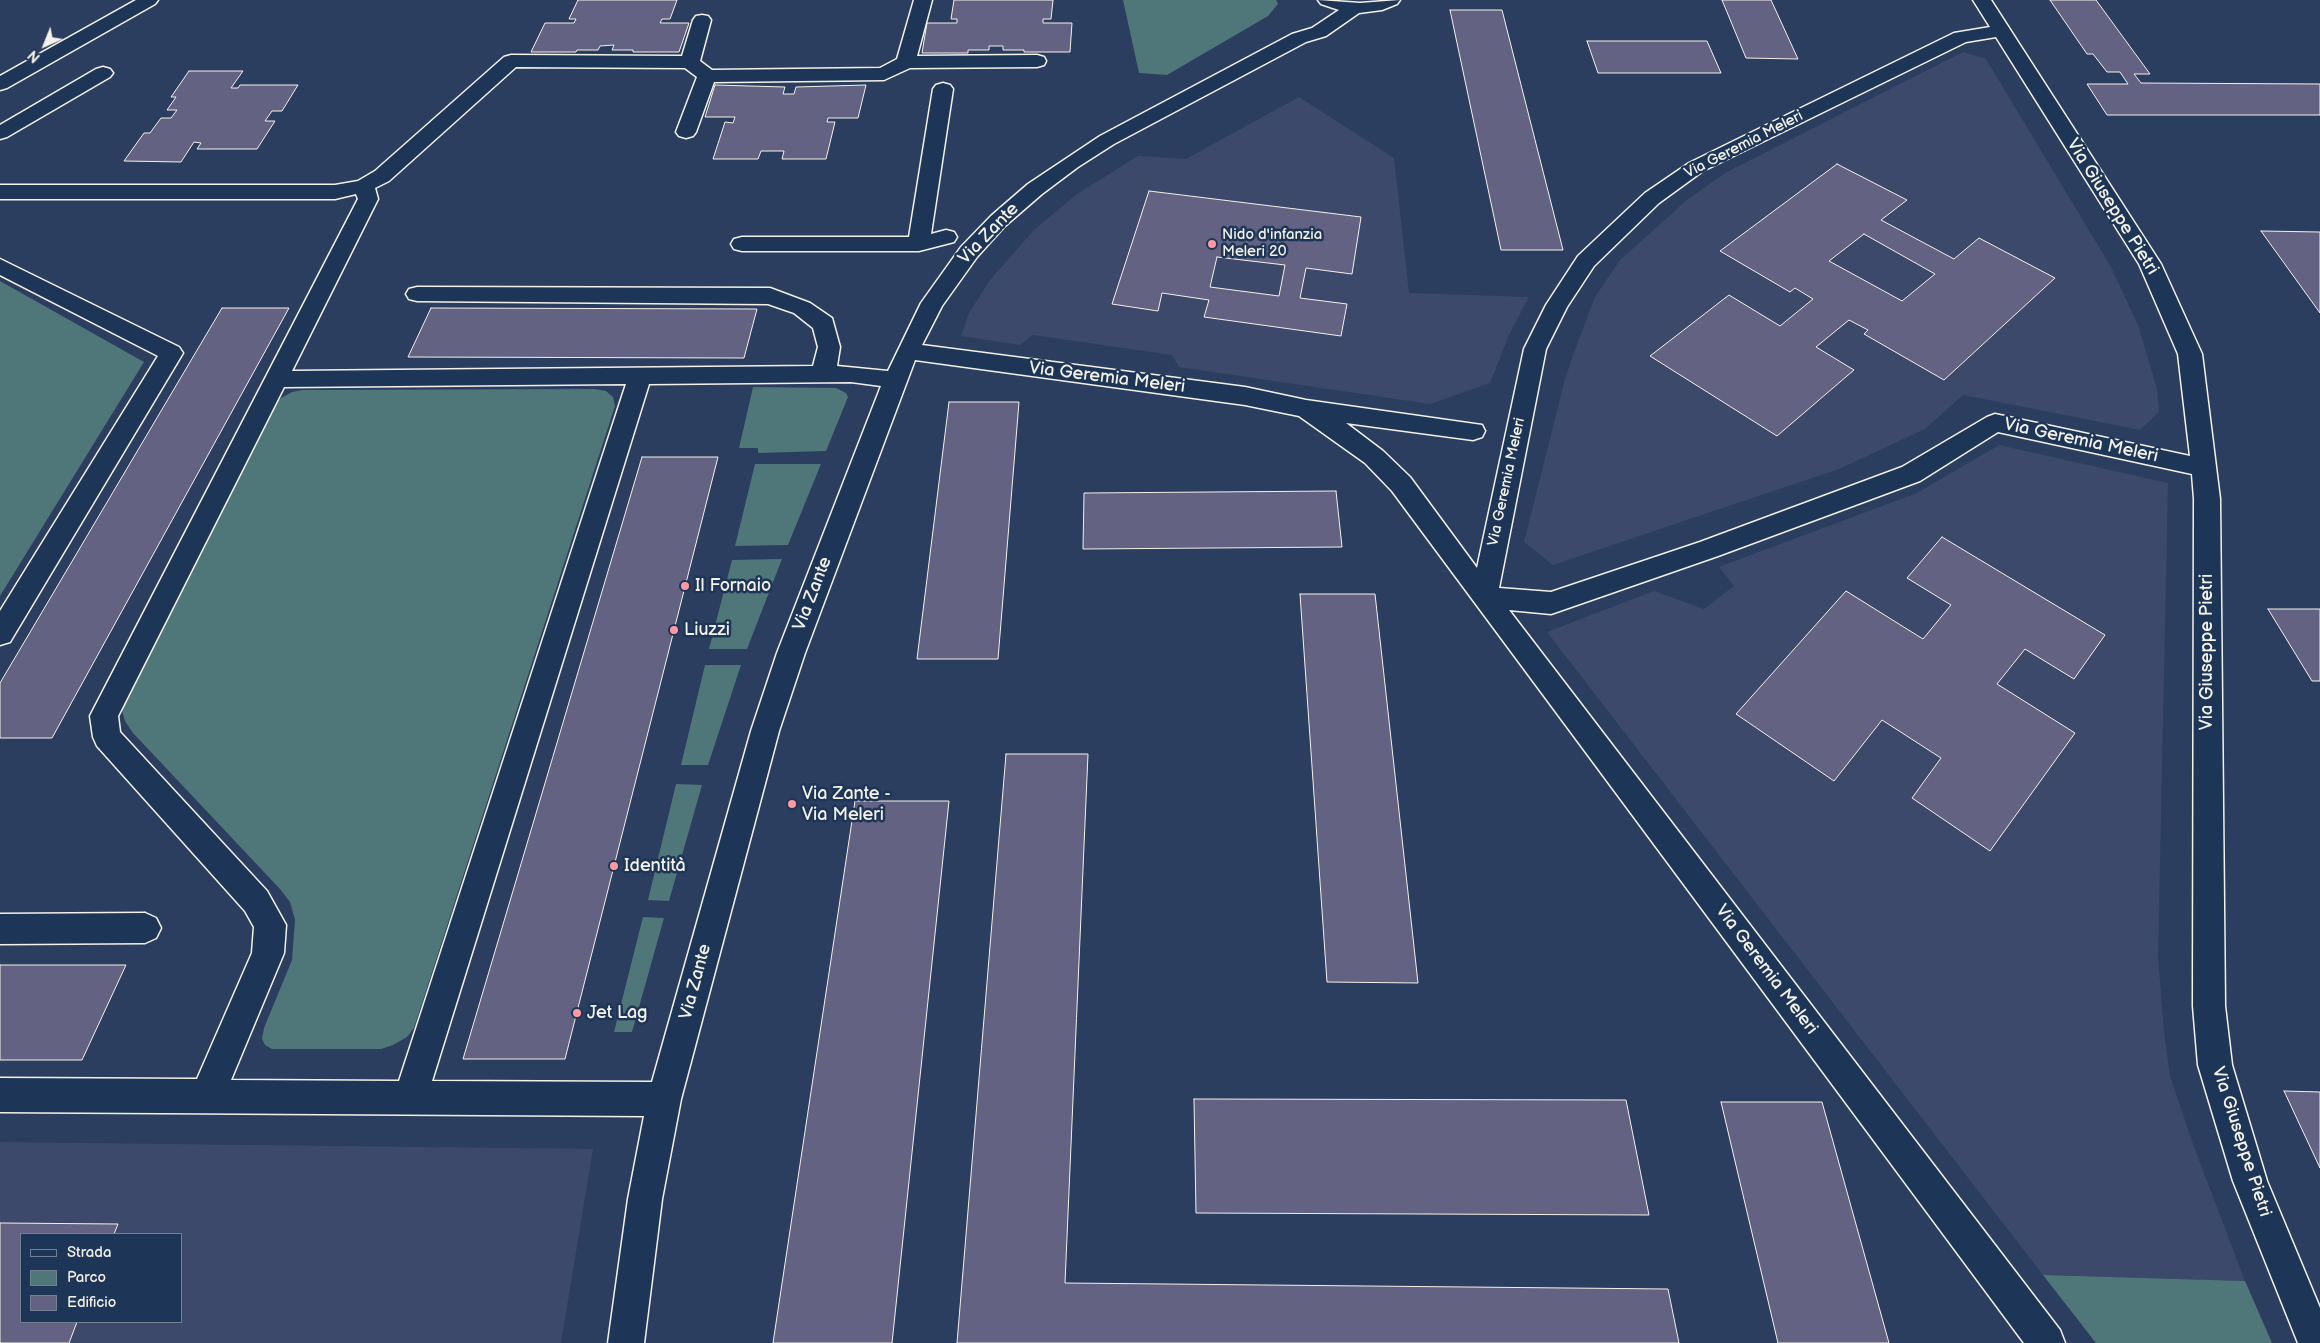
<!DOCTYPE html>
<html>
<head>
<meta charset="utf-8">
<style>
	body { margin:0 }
	#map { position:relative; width:2320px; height:1343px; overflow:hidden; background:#2b3e60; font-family:"Balsamiq Sans",sans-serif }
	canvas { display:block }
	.legend { position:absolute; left:20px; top:1233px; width:162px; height:90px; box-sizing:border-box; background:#1d3557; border:1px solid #738091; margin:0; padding:6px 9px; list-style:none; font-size:15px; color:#f4f1e8 }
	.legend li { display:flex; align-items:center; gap:10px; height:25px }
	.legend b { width:25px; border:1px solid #738091 }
	.north { position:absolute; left:20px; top:20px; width:50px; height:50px; -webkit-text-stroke:4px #1d3557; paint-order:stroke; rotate:224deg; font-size:14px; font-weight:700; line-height:20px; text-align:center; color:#f4f1e8 }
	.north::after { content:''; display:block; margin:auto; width:18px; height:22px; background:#f4f1e8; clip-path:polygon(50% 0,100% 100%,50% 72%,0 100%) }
</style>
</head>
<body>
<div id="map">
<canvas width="2320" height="1343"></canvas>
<ul class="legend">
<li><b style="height:6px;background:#1d3557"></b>Strada</li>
<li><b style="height:14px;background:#4f7679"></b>Parco</li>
<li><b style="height:14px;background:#636283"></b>Edificio</li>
</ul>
<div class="north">N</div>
</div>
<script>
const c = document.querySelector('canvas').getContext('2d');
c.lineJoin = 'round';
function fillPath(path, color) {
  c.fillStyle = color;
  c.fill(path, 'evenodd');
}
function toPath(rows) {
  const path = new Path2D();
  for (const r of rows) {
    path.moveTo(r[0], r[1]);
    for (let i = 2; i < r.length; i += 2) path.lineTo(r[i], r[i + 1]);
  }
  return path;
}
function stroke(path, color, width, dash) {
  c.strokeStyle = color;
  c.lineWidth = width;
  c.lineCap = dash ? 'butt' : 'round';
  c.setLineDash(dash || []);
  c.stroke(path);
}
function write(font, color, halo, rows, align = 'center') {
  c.font = font + ' "Balsamiq Sans",sans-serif';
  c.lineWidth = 5;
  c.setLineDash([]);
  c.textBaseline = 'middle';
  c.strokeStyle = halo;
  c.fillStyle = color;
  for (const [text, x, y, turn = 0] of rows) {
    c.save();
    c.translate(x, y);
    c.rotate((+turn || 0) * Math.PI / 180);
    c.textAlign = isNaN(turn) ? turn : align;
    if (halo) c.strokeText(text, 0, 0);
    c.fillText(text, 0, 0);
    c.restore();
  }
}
fillPath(toPath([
	[1963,52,1986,59,2111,267,2138,325,2157,389,2159,412,2140,430,1963,395,1925,429,1839,469,1553,565,1524,542,1565,379,1576,347,1595,297,1620,260,1687,200,1725,173],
	[1299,97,1394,158,1409,293,1529,297,1509,335,1490,383,1430,404,1179,367,1172,355,1033,335,1020,345,961,336,969,313,990,280,1034,230,1077,194,1138,156,1186,159],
	[1999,445,2168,483,2158,957,2164,1032,2170,1076,2194,1147,2245,1281,2043,1275,1547,632,1654,591,1704,609,1734,586,1719,567,1917,493],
	[0,1142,593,1149,561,1343,0,1343],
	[21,1234,181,1234,181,1322,21,1322]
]), '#3c496a');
fillPath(toPath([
	[1123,0,1276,0,1278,4,1268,16,1167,75,1139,73],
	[0,281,144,362,0,596],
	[753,387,836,388,846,393,848,397,826,451,758,453,758,448,739,448],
	[594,389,606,391,613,397,615,406,414,1028,407,1037,393,1045,381,1049,272,1049,265,1045,262,1039,264,1028,292,960,295,920,290,902,280,889,133,733,125,721,121,707,125,692,275,404,281,398,292,392,303,390],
	[755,464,821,464,788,545,735,546],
	[782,559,747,649,709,649,732,560],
	[705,665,741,665,708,765,681,765],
	[676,784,702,785,669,901,648,900],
	[643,917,664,918,632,1032,614,1032],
	[2043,1275,2245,1281,2272,1343,2096,1343]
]), '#4f7679');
const building = toPath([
	[578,0,677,0,670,19,662,19,660,23,689,23,679,52,633,52,633,50,612,50,614,45,600,46,598,50,577,50,576,52,531,52,545,23,574,23,576,19,569,19,578,0],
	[954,0,1053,0,1051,19,1043,19,1043,23,1072,23,1070,52,1024,52,1024,50,1003,50,1003,46,989,46,989,50,968,50,968,53,922,53,927,23,957,23,957,19,951,19,954,0],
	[1722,0,1771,0,1798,59,1746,58,1722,0],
	[2050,0,2096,0,2150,74,2134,74,2141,83,2320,84,2320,115,2107,115,2087,84,2128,84,2120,72,2107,72,2093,54,2087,54,2050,0],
	[1450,10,1502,10,1563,250,1501,250,1450,10],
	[1587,41,1707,41,1721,73,1598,73,1587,41],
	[189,71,243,71,231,88,238,88,240,85,298,85,282,111,272,111,265,121,275,121,257,149,197,149,201,143,194,142,181,162,124,161,144,133,150,133,161,118,171,118,177,110,167,110,176,97,171,97,189,71],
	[715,85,785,87,783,94,794,94,796,87,866,85,858,118,828,118,827,122,835,122,826,159,782,159,784,151,761,151,758,159,713,159,725,122,733,123,735,117,705,117,715,85],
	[1837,164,1907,200,1881,220,1954,259,1979,238,2055,278,1944,380,1864,334,1868,330,1849,320,1816,347,1854,370,1777,436,1650,356,1729,295,1780,326,1813,299,1795,288,1790,292,1720,251,1837,164],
	[1864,234,1935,274,1902,301,1829,261,1864,234],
	[1149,191,1361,217,1352,274,1306,268,1300,298,1347,304,1341,336,1204,317,1209,300,1162,293,1158,311,1112,304,1149,191],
	[1217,257,1285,265,1279,296,1210,287,1217,257],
	[2261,231,2320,232,2320,313,2261,231],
	[222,308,289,308,52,738,0,738,0,683,222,308],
	[431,308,757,309,744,358,408,357,431,308],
	[949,402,1019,402,998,659,917,659,949,402],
	[642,457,718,457,565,1059,463,1059,642,457],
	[1336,491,1342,547,1083,549,1084,493,1336,491],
	[1942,537,2105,635,2074,679,2025,649,1997,684,2075,733,1990,851,1912,798,1941,758,1882,720,1834,781,1736,714,1846,591,1923,639,1951,605,1907,578,1942,537],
	[1300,594,1375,594,1418,983,1327,982,1300,594],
	[2268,609,2320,609,2320,681,2312,681,2268,609],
	[1006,754,1088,754,1065,1283,1668,1289,1679,1343,957,1343,1006,754],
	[855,801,949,801,892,1343,773,1343,855,801],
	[0,965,126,965,82,1060,0,1060,0,965],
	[2284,1091,2320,1092,2320,1168,2284,1091],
	[1194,1099,1626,1100,1649,1215,1196,1213,1194,1099],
	[1721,1102,1822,1102,1889,1343,1778,1343,1721,1102],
	[0,1223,118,1224,114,1234,21,1234,21,1322,77,1322,69,1343,0,1343,0,1223]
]);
fillPath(building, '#636283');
stroke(building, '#f4f1e8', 1);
const minor = toPath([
	[136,0,158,0,155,4,7,88,0,90,0,76,136,0],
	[914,0,932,0,917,56,1037,55,1044,57,1046,61,1044,65,1037,67,910,68,884,80,714,82,696,132,693,136,686,138,679,136,676,132,697,77,685,68,516,67,389,181,375,188,378,199,292,371,813,366,818,347,813,328,794,313,768,304,417,301,409,299,406,294,409,289,417,287,770,288,810,303,832,318,840,347,837,366,888,371,921,303,961,247,991,216,1028,184,1100,136,1292,34,1312,28,1339,10,1321,4,1318,0,1360,3,1400,0,1397,4,1382,10,1359,13,1326,36,1306,42,1114,144,1078,167,1042,194,1005,226,977,257,942,306,922,345,1245,387,1306,400,1482,425,1485,431,1482,437,1473,440,1346,423,1383,451,1410,477,1477,568,1524,349,1546,305,1578,256,1645,193,1689,163,1954,33,1990,27,1973,0,1991,0,2161,264,2202,354,2220,499,2225,1006,2232,1065,2267,1181,2320,1308,2320,1343,2298,1343,2233,1181,2198,1065,2193,1006,2194,499,2192,474,1998,432,1920,481,1718,556,1551,614,1509,610,2060,1330,2065,1343,2024,1343,1392,491,1365,463,1299,416,1245,405,915,360,805,653,779,731,681,1099,662,1199,644,1343,608,1343,628,1199,644,1116,0,1112,0,1078,197,1079,252,953,254,927,245,911,97,746,93,737,90,716,358,199,356,194,335,199,0,199,0,185,335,185,358,181,375,171,504,57,511,55,682,56,693,20,696,16,702,15,708,16,711,20,700,61,712,70,880,68,897,59,914,0],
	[1996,37,2139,264,2178,354,2190,456,1995,414,1987,417,1902,467,1700,542,1551,592,1499,588,1546,349,1567,307,1594,266,1659,203,1703,171,1966,42,1996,37],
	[851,382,881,386,777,653,751,731,652,1082,432,1081,649,384,851,382],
	[626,384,399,1081,231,1080,284,953,286,925,267,891,120,732,118,716,284,387,626,384],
	[103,67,110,69,113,73,110,77,7,137,0,139,0,125,96,69,103,67],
	[943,83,950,85,953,89,931,234,946,230,954,232,957,237,954,242,919,251,742,251,734,249,731,244,734,239,742,237,909,237,933,89,936,85,943,83],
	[0,259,179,347,183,353,10,642,0,645,0,611,158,356,0,275,0,259],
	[145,913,156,918,161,928,156,938,145,943,0,944,0,914,145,913]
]);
stroke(minor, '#f4f1e8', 3);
fillPath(minor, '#1d3557');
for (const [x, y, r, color] of [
	[1212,244,5,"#ff9aa2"],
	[685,586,5,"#ff9aa2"],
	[674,630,5,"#ff9aa2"],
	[792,804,5,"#ff9aa2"],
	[614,866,5,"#ff9aa2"],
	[577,1013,5,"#ff9aa2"]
]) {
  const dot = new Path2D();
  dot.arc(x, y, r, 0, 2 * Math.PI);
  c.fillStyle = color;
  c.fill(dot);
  stroke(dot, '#1d3557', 2);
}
write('15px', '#f4f1e8', '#1d3557', [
	["Via Geremia Meleri",1744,145,-27],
	["Via Geremia Meleri",1507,482,-78]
]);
write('15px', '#f4f1e8', '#1d3557', [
	["Nido d'infanzia",1222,235],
	["Meleri 20",1222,252]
], 'left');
write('18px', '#f4f1e8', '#1d3557', [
	["Via Giuseppe Pietri",2112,207,58],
	["Via Zante",989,234,-46],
	["Via Geremia Meleri",1107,378,7],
	["Via Geremia Meleri",2081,441,12],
	["Via Zante",813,594,-69],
	["Via Giuseppe Pietri",2207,652,-90],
	["Via Geremia Meleri",1766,970,53],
	["Via Zante",696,982,-75],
	["Via Giuseppe Pietri",2241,1142,72]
]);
write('18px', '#f4f1e8', '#1d3557', [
	["Il Fornaio",695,586],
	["Liuzzi",684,630],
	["Via Zante -",802,794],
	["Via Meleri",802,815],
	["Identità",624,866],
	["Jet Lag",587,1013]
], 'left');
</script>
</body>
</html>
